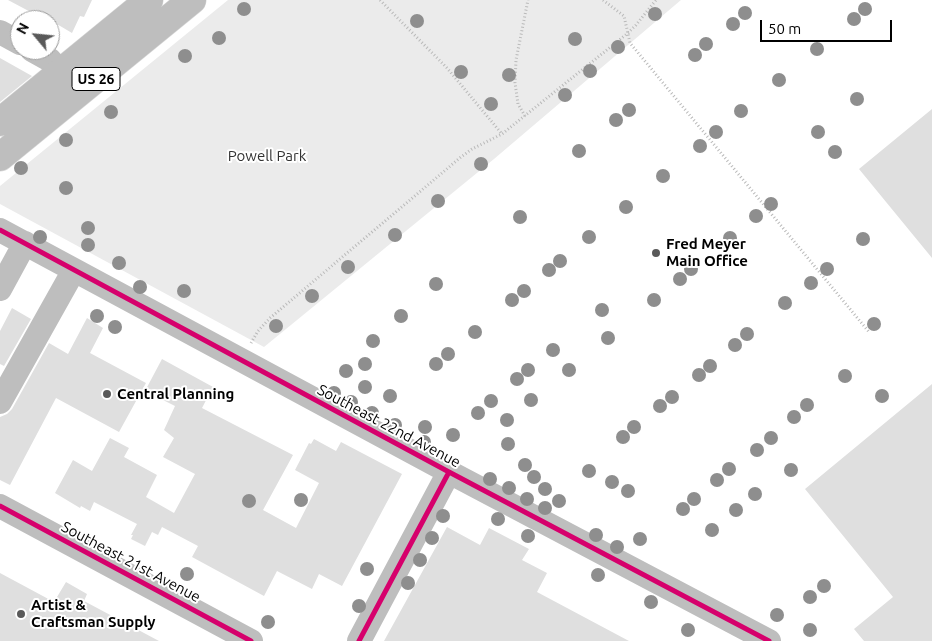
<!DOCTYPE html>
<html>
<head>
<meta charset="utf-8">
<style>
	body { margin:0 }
	#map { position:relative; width:932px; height:641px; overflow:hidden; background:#fff; font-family:Ubuntu,sans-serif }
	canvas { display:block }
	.north { position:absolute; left:10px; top:10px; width:50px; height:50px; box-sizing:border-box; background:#fff; border:1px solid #999; border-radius:50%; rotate:298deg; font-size:14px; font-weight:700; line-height:20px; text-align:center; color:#000 }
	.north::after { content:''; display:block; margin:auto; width:18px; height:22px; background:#595959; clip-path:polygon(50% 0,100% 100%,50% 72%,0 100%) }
	.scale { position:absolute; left:760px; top:20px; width:132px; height:22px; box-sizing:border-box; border:2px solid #000; border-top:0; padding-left:6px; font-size:15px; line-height:18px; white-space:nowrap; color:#000; -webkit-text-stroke:4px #fff; paint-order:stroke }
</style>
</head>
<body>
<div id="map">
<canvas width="932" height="641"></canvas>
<div class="north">N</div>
<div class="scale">50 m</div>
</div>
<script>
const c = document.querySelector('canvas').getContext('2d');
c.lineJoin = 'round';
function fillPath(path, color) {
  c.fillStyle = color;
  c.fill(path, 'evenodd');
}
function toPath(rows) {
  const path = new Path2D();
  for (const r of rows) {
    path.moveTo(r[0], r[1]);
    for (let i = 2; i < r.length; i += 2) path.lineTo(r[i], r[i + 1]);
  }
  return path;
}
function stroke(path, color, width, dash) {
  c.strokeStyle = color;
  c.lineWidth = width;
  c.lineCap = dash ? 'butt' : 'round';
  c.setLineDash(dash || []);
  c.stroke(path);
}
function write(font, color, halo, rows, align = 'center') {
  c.font = font + ' Ubuntu,sans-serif';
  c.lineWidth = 4;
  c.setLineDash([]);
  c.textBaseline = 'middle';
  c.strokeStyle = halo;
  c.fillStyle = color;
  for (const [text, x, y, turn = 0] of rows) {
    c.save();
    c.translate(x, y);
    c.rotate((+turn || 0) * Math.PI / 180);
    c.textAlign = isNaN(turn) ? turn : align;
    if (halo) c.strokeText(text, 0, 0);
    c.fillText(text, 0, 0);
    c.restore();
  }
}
fillPath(toPath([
	[228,0,681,0,494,159,264,347,0,204,0,186]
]), '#ebebeb');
fillPath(toPath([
	[8,0,92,0,84,17,80,16,72,33,50,20,40,17],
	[0,58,32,76,0,102],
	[932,109,932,258,859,169],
	[12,308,31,319,4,366,0,364,0,331],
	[87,318,103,328,90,353,146,383,119,432,56,398,10,485,0,480,0,417,7,414,12,409,49,343,68,354],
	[162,359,213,387,202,408,293,455,263,510,296,528,319,483,295,470,309,443,311,444,314,439,336,451,341,442,402,474,342,586,319,574,312,589,277,571,264,596,192,557,198,546,162,527,158,535,152,532,145,546,131,539,133,535,131,535,137,524,94,502,90,511,81,506,80,508,55,493,73,460,92,471,110,438,129,448,124,457,157,475,146,497,174,513,195,474,163,457,174,438,164,430,175,406,145,391],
	[932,384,932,641,864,641,854,629,893,597,805,489],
	[447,527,480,545,489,528,529,549,522,560,547,573,537,592,629,641,384,641],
	[0,573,54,602,66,582,87,594,84,601,159,641,0,641]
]), '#dfdfdf');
const major = toPath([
	[0,122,149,0],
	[0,157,192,0]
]);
stroke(major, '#dbdbdb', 29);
stroke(toPath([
	[380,0,447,68,502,134],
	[603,0,624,16,630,43,869,332],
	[525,116,518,104,515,83,516,60,528,0],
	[251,343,258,331,270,318,461,157,472,149,502,134,628,33,636,25,656,0]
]), '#b9b9b9', 3, [1, 2.5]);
stroke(toPath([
	[0,32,20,43],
	[32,50,50,60,72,87],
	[0,230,449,472,769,641],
	[0,289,25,243],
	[0,402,74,270],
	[0,506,251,641],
	[359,641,449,472]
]), '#bebebe', 24);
stroke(major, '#bebebe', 28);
stroke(toPath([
	[0,230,449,472,769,641],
	[0,506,251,641],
	[359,641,449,472]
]), '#d6006c', 5);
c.fillStyle = '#8e8e8e';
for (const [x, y] of [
	[244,9],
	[865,9],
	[745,13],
	[655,14],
	[854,19],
	[417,21],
	[733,24],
	[219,38],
	[575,39],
	[706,44],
	[618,47],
	[817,49],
	[695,55],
	[185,56],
	[590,71],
	[461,72],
	[509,75],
	[779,80],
	[565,95],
	[857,99],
	[491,104],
	[629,110],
	[741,111],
	[111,112],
	[616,120],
	[716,132],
	[818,132],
	[66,140],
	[700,146],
	[579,151],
	[835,152],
	[481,164],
	[21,168],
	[663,176],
	[66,188],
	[438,201],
	[771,204],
	[626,207],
	[756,216],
	[520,217],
	[88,228],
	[395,235],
	[40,237],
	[589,237],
	[730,238],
	[863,239],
	[88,245],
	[560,261],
	[119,263],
	[348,267],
	[691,269],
	[827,269],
	[549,270],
	[680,279],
	[811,283],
	[436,284],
	[140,287],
	[184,291],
	[524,291],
	[312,296],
	[512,300],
	[654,300],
	[785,303],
	[602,310],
	[97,316],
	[401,316],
	[874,324],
	[276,326],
	[115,327],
	[475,332],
	[747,334],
	[608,338],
	[373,341],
	[735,345],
	[553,350],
	[448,354],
	[365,364],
	[436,364],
	[710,366],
	[528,370],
	[569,370],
	[346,371],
	[699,375],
	[845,376],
	[517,379],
	[365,387],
	[334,393],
	[390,396],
	[882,396],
	[672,397],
	[531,400],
	[491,401],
	[351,402],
	[807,405],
	[660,406],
	[372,413],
	[478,413],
	[794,417],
	[507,420],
	[395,425],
	[425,427],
	[634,427],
	[453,435],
	[623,437],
	[771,438],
	[424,442],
	[508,444],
	[757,450],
	[525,465],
	[729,469],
	[791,470],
	[589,471],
	[534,477],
	[490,479],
	[717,480],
	[612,482],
	[509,488],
	[545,489],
	[628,491],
	[755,494],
	[527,499],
	[694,499],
	[301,500],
	[249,501],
	[559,501],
	[545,508],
	[683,509],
	[736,510],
	[443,516],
	[498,519],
	[712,530],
	[596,535],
	[528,536],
	[432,538],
	[640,539],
	[617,547],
	[420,560],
	[367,569],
	[187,574],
	[598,575],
	[408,583],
	[824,586],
	[810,597],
	[651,602],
	[359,606],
	[777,615],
	[268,622],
	[688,630],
	[810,630]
]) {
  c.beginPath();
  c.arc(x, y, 7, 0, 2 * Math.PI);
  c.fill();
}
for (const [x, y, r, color] of [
	[656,253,5,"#595959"],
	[107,394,5,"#595959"],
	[21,614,5,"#595959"]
]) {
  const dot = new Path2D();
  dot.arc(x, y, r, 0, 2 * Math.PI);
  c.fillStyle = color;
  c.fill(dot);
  stroke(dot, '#fff', 2);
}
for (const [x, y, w] of [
	[96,79,48]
]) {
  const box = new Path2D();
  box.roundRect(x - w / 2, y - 11.5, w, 23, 4);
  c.fillStyle = '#fff';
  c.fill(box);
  stroke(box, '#000', 1);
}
write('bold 14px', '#000', null, [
	["US 26",96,79]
]);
write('15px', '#323232', '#fff', [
	["Powell Park",267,156]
]);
write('bold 15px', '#000', '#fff', [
	["Fred Meyer",666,244],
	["Main Office",666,261],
	["Central Planning",117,394],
	["Artist &",31,605],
	["Craftsman Supply",31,622]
], 'left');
write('15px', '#000', '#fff', [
	["Southeast 22nd Avenue",389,426,28],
	["Southeast 21st Avenue",131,562,28]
]);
</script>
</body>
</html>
